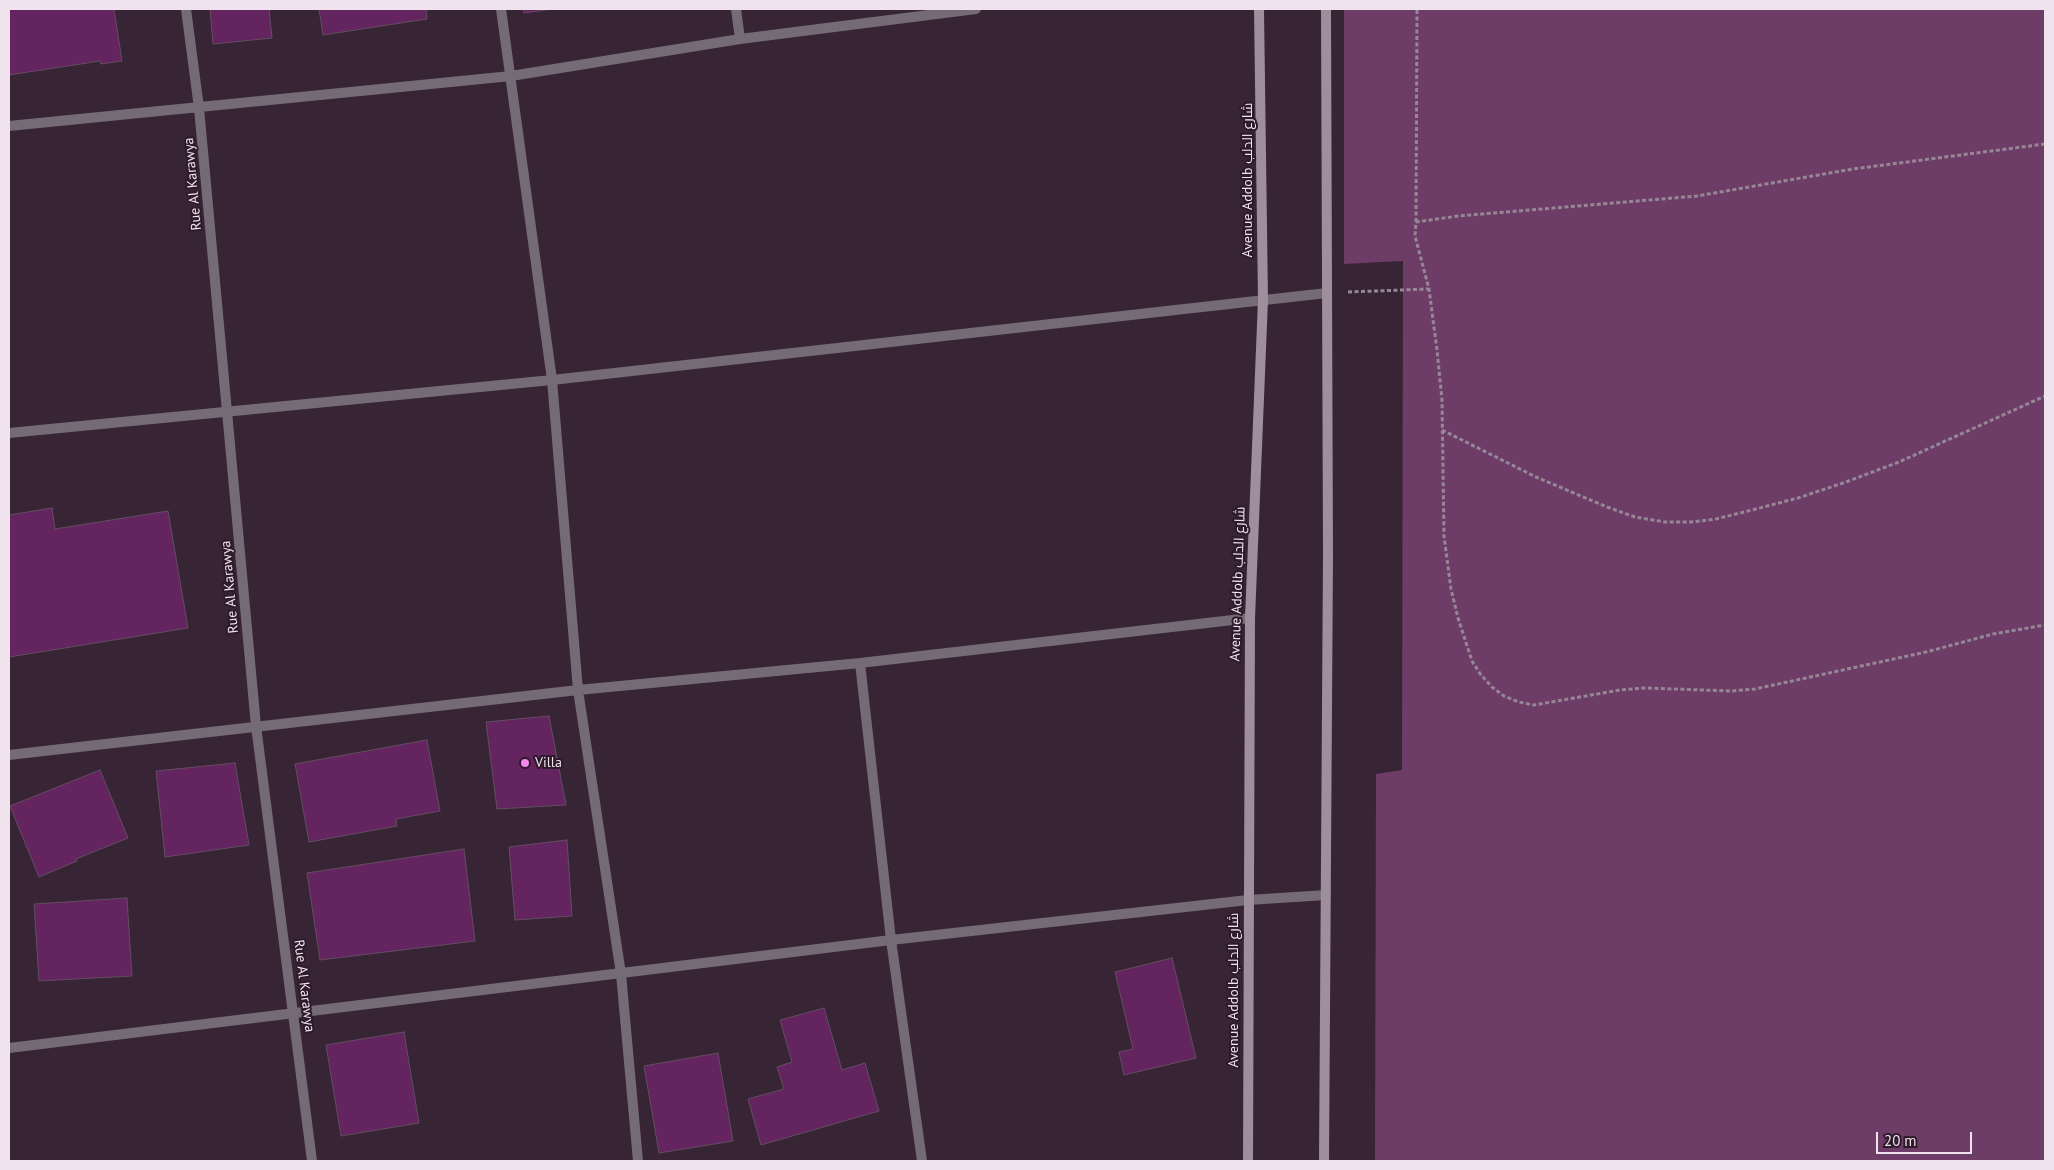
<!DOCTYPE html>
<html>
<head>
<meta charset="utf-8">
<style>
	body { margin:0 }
	#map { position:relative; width:2054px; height:1170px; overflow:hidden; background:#372435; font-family:"PT Sans",sans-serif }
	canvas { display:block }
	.frame { position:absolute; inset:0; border:10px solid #f0e3ee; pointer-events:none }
	.scale { position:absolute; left:1876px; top:1132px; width:96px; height:22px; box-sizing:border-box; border:2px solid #f0e3ee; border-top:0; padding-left:6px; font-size:15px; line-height:18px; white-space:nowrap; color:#f0e3ee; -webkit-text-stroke:4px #2d1a2b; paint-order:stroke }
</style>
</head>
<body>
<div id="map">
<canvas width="2054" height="1170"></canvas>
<div class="frame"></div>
<div class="scale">20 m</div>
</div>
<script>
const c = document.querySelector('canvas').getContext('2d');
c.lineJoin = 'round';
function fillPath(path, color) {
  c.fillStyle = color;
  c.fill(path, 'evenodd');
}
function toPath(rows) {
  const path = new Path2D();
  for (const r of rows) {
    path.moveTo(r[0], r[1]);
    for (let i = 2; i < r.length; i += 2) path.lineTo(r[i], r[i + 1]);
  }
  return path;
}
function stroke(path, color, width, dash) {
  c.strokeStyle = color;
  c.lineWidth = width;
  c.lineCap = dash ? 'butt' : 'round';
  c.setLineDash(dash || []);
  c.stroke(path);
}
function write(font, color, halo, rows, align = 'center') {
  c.font = font + ' "PT Sans",Cairo,sans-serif';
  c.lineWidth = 4;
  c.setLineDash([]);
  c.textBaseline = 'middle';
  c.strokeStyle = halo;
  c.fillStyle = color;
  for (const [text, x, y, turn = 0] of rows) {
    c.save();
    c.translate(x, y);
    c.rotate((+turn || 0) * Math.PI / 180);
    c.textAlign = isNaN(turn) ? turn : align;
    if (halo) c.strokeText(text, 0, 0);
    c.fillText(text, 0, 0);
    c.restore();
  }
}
fillPath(toPath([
	[1344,9,2045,9,2045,1161,1375,1161,1376,774,1402,770,1403,261,1344,264]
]), '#6d3d68');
const building = toPath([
	[9,9,114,9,122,61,101,64,100,61,9,75,9,9],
	[210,9,269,9,272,38,213,44,210,9],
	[319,9,426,9,427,19,323,35,319,9],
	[523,9,552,9,524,13,523,9],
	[52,508,55,529,168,511,188,628,9,657,9,515,52,508],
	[549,716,566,805,497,809,486,722,549,716],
	[427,740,440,811,396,819,397,826,309,842,295,764,427,740],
	[235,763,249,845,165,857,156,771,235,763],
	[100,770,128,838,76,859,77,861,39,877,10,806,100,770],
	[567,840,572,916,515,920,509,847,567,840],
	[464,849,475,941,320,960,307,873,464,849],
	[127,898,132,976,39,981,34,904,127,898],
	[1172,958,1196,1058,1124,1075,1119,1052,1133,1049,1115,972,1172,958],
	[824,1008,842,1070,865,1063,879,1111,761,1145,748,1099,784,1089,777,1067,792,1062,780,1020,824,1008],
	[404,1032,419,1123,341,1136,326,1045,404,1032],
	[718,1053,733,1141,659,1153,644,1066,718,1053]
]);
fillPath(building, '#63245f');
stroke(building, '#634e61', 1);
stroke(toPath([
	[2045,144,1853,169,1697,196,1458,216,1416,222,1415,236,1429,289,1437,350,1442,400,1444,536,1451,589,1458,618,1472,661,1481,675,1492,687,1504,696,1519,702,1534,705,1620,690,1646,688,1731,691,1755,689,1926,652,1993,634,2045,625],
	[1416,222,1417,9],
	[1348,292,1429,289],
	[1442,430,1536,477,1607,507,1635,517,1665,522,1691,522,1716,519,1748,511,1798,498,1846,482,1899,462,2045,396]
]), '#978795', 3, [4, 2.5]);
stroke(toPath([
	[186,9,199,108,256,726,312,1161],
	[501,9,552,380,578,690,621,974,638,1161],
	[736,9,740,39],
	[9,126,511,76,740,39,976,9],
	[9,433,552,380,1327,293],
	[860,663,891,940,922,1161],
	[9,755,578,690,860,663,1250,618],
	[9,1048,891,940,1248,900,1326,895]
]), '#756b74', 10);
stroke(toPath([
	[1248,1161,1250,618,1263,300,1259,9],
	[1324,1161,1328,555,1326,9]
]), '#9f8e9c', 10);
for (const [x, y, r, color] of [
	[525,763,5,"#f688ed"]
]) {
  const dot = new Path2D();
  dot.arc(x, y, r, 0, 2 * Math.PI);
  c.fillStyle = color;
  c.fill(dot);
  stroke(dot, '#2d1a2b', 2);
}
write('14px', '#f0e3ee', '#2d1a2b', [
	["Avenue Addolb شارع الدلب",1248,180,-90],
	["Rue Al Karawya",193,184,-95],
	["Avenue Addolb شارع الدلب",1238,584,-88],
	["Rue Al Karawya",230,587,-95],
	["Rue Al Karawya",304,986,83],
	["Avenue Addolb شارع الدلب",1234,990,-90]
]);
write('14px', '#f0e3ee', '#2d1a2b', [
	["Villa",535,763]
], 'left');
</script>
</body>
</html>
